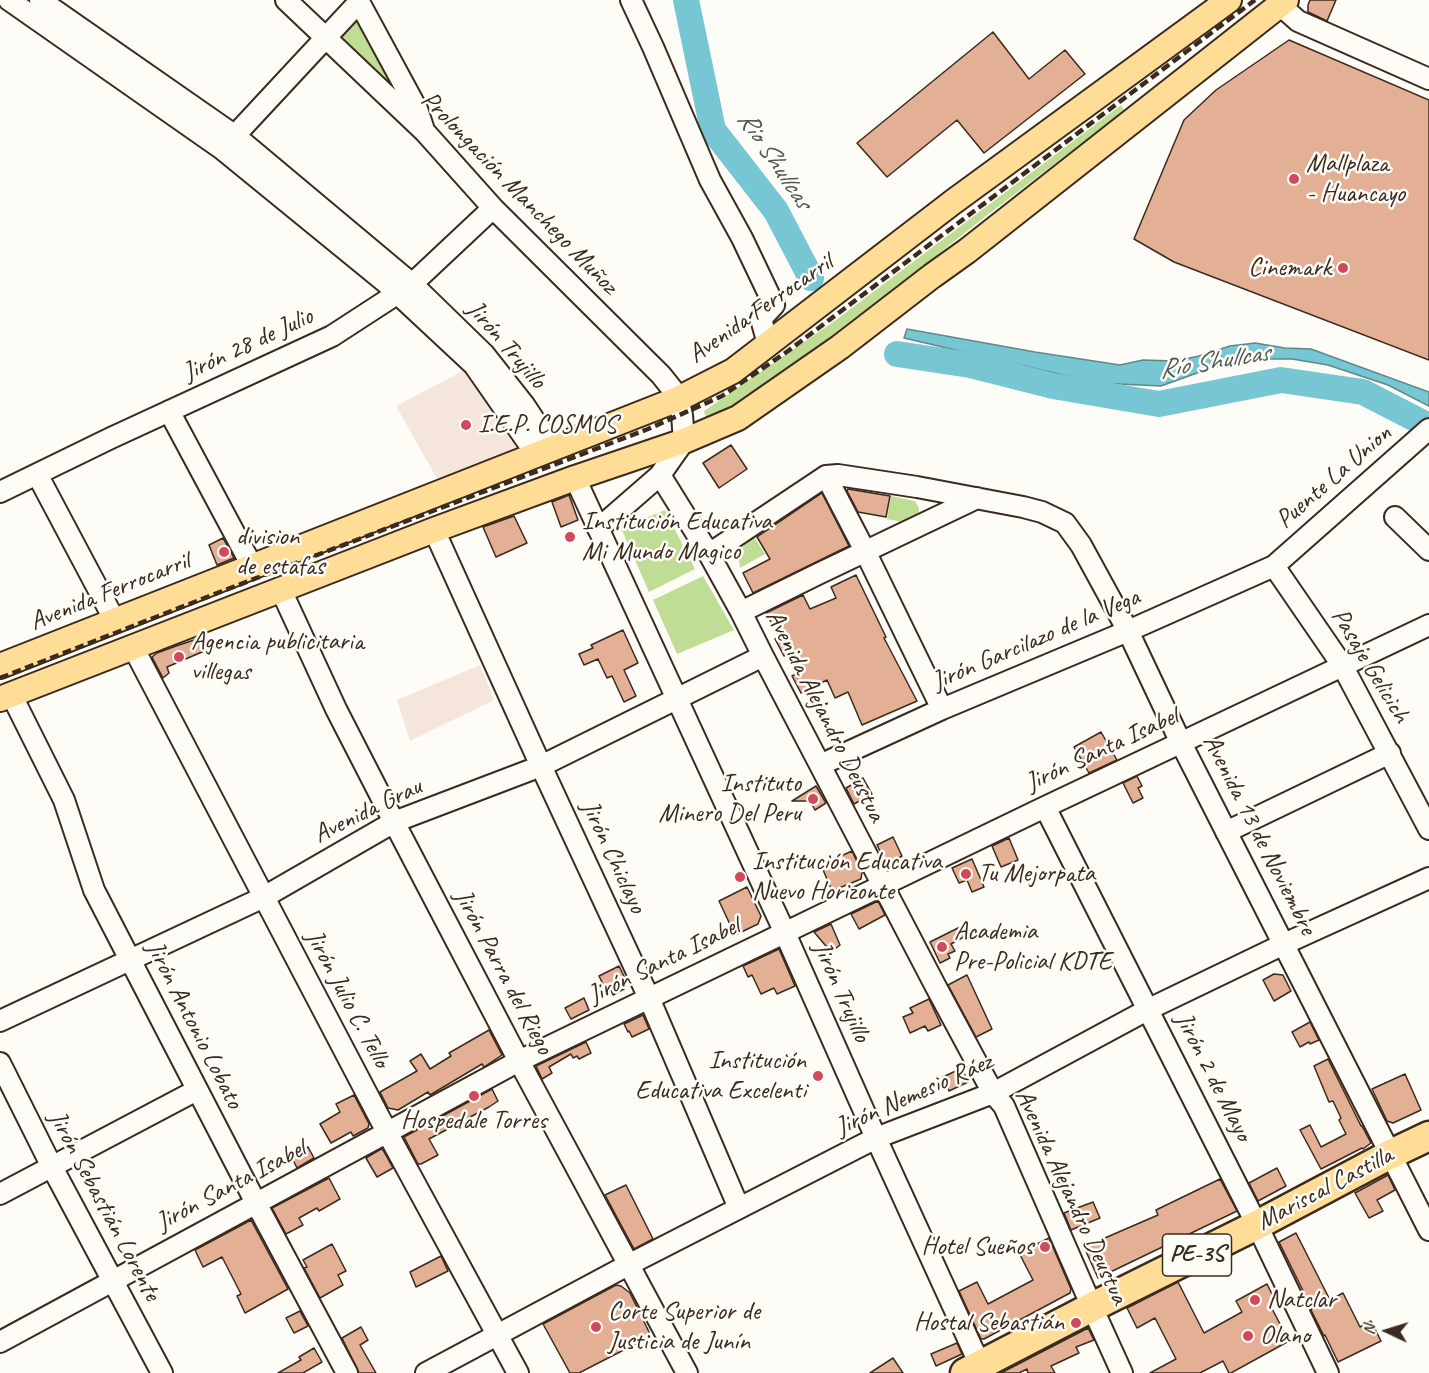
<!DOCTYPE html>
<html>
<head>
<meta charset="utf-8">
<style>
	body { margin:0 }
	#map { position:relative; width:1429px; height:1373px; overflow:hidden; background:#fdfcf7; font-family:Caveat,sans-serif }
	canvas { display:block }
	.north { position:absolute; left:1357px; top:1301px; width:60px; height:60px; -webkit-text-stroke:4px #fdfcf7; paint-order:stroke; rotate:274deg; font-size:16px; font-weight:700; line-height:24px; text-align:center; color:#3b2a1e }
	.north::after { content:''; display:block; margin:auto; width:21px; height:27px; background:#3b2a1e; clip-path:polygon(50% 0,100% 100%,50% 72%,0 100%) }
</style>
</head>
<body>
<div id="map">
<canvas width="1429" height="1373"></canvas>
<div class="north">N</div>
</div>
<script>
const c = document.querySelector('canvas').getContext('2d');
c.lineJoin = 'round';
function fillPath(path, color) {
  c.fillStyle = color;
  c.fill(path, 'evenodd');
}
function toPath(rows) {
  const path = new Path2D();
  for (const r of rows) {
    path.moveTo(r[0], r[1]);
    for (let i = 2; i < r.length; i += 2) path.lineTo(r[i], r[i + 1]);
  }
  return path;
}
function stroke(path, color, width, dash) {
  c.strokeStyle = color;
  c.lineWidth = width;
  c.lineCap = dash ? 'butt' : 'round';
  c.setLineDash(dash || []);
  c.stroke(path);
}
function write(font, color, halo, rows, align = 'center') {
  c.font = font + ' Caveat,sans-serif';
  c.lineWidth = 5;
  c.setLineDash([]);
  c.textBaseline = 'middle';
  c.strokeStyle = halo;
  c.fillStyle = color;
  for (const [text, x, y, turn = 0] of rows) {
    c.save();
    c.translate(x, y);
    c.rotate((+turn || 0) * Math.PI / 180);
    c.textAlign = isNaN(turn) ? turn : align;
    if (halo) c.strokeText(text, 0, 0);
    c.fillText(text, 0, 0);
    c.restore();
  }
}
fillPath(toPath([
	[480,362,538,444,439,482,396,406],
	[480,665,494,700,410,741,397,700]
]), '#f5e5da');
fillPath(toPath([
	[359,13,409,106,339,40],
	[1121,105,1124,111,986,216,830,340,734,406,706,418,704,411,836,320],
	[891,496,915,501,919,508,918,515,917,517,902,522,887,519],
	[665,510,695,569,649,592,621,528],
	[753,535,765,554,740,568,739,560,740,552,743,546],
	[703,576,734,630,677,654,653,600]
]), '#c0dd95');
const water = toPath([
	[907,329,1035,352,1120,365,1143,360,1175,361,1199,356,1230,346,1255,343,1285,348,1311,349,1429,392,1429,406,1388,385,1328,365,1292,359,1254,359,1211,368,1161,386,1097,383,904,338,907,329]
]);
fillPath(water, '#77c6d3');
stroke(water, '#5f888b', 1.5);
stroke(toPath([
	[686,0,713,130,776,211,811,278],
	[897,354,970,365,1053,386,1159,404,1281,380,1363,392,1429,426]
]), '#77c6d3', 26);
const building = toPath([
	[1310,0,1336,0,1327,21,1308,12,1308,5,1310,0],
	[993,32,1029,79,1065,50,1085,74,984,153,957,120,887,177,857,143,993,32],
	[1289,40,1429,100,1429,360,1174,262,1134,239,1184,120,1216,90,1289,40],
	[731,445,747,469,719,488,703,463,731,445],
	[848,489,890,496,886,517,858,512,847,491,848,489],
	[822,493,849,546,753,593,743,573,770,559,757,537,822,493],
	[569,495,578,520,561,527,552,502,569,495],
	[514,516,527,543,496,557,483,527,514,516],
	[223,538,234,558,217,565,209,545,223,538],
	[856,575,886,637,884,638,917,701,862,725,848,692,835,698,827,680,801,693,792,676,800,672,792,652,784,656,775,639,779,637,766,613,803,595,810,609,836,598,831,587,856,575],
	[623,630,638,663,624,670,636,696,624,702,612,676,607,678,598,659,584,665,579,654,593,648,591,645,623,630],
	[203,637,209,649,167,667,169,673,163,678,152,657,157,653,176,646,203,637],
	[1101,732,1117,760,1089,773,1074,747,1101,732],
	[1137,776,1142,786,1138,788,1143,798,1133,803,1123,783,1137,776],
	[863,778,872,794,854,804,846,788,863,778],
	[816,786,826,803,815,810,810,801,792,801,816,786],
	[893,837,902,856,894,861,884,859,877,845,893,837],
	[1009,838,1018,860,1001,867,992,846,1009,838],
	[852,851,862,872,861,879,832,891,821,865,852,851],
	[972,859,984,887,972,892,967,880,959,883,952,868,972,859],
	[747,887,761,916,758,924,735,935,719,901,747,887],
	[878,901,885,915,859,929,851,914,878,901],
	[831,924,840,945,831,952,814,932,831,924],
	[964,925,969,934,951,944,955,951,948,954,950,958,940,963,930,942,964,925],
	[779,949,795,986,777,994,774,988,761,994,752,975,748,977,743,966,779,949],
	[619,966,627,982,624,989,613,995,610,988,606,990,599,976,619,966],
	[1274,974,1283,975,1291,991,1274,1001,1263,980,1274,974],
	[967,975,992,1029,976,1037,948,985,967,975],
	[584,998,589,1010,571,1019,565,1008,584,998],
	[929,999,941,1025,928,1031,925,1026,910,1033,903,1017,913,1013,910,1008,929,999],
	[643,1015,649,1029,632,1037,629,1031,628,1032,624,1024,643,1015],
	[1310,1022,1319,1040,1310,1044,1309,1042,1300,1047,1292,1032,1310,1022],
	[489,1030,502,1055,484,1067,482,1064,430,1095,428,1092,398,1110,388,1108,380,1092,417,1071,410,1061,421,1054,430,1069,451,1056,449,1053,489,1030],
	[586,1042,591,1053,579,1059,577,1056,573,1058,571,1054,549,1067,552,1073,542,1079,536,1066,586,1042],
	[1328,1059,1361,1126,1362,1126,1371,1143,1363,1149,1362,1148,1321,1169,1300,1130,1310,1125,1321,1147,1346,1134,1339,1120,1341,1118,1333,1101,1329,1102,1314,1066,1328,1059],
	[962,1068,968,1082,949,1091,943,1077,962,1068],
	[1405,1074,1421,1110,1393,1123,1387,1121,1372,1089,1405,1074],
	[492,1089,498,1101,489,1107,429,1139,438,1155,421,1164,418,1164,404,1137,492,1089],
	[354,1095,369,1124,368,1128,353,1136,351,1132,331,1143,320,1124,340,1112,336,1104,354,1095],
	[308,1147,314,1158,297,1168,291,1156,308,1147],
	[381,1149,383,1150,393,1168,377,1177,366,1158,381,1149],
	[1277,1168,1286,1186,1258,1201,1249,1183,1277,1168],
	[1388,1175,1395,1190,1377,1200,1383,1211,1369,1218,1355,1193,1388,1175],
	[329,1178,340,1199,319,1211,317,1208,299,1218,303,1225,286,1234,272,1208,329,1178],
	[1220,1179,1237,1211,1098,1278,1084,1247,1158,1215,1156,1210,1220,1179],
	[626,1185,653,1239,634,1249,605,1195,626,1185],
	[1093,1202,1100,1218,1071,1230,1064,1213,1093,1202],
	[251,1220,288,1289,245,1313,237,1296,241,1294,222,1257,203,1267,195,1250,251,1220],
	[1296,1233,1330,1300,1343,1293,1360,1327,1371,1321,1381,1341,1338,1362,1325,1335,1324,1336,1311,1310,1312,1309,1279,1242,1296,1233],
	[1049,1238,1071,1289,1070,1293,984,1339,981,1339,959,1291,977,1282,988,1304,1033,1280,1019,1253,1049,1238],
	[332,1244,346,1271,338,1275,343,1285,320,1298,304,1268,307,1267,303,1260,332,1244],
	[441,1256,448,1271,416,1287,410,1272,441,1256],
	[1178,1282,1204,1333,1242,1312,1236,1301,1267,1284,1275,1300,1269,1303,1289,1341,1231,1373,1229,1373,1223,1361,1200,1373,1150,1373,1176,1359,1155,1318,1137,1328,1127,1308,1178,1282],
	[616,1285,621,1286,630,1293,651,1336,579,1373,570,1373,543,1324,616,1285],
	[300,1311,308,1326,294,1333,286,1318,300,1311],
	[361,1327,368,1340,360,1345,376,1373,359,1373,342,1338,361,1327],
	[1088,1328,1094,1340,1076,1347,1079,1353,1051,1366,1055,1373,1028,1373,1027,1369,1019,1373,1001,1373,1088,1328],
	[957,1343,962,1354,936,1366,931,1354,957,1343],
	[314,1348,322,1362,303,1373,278,1373,301,1360,299,1357,314,1348],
	[893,1358,903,1373,870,1373,893,1358]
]);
fillPath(building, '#e3b095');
stroke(building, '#3b2a1e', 1.5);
const minor = toPath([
	[9,0,222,149,385,282,474,365,531,447,546,451,548,441,525,406,484,354,412,284,234,135,40,0],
	[286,0,425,132,493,208,661,375,673,390,678,399,682,415,684,441,660,475,598,529],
	[358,0,417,109,423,127],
	[631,0,653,47,710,180,742,238,774,305,761,319,768,344],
	[1280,5,1298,21,1429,79],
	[226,145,359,2],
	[169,411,252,566],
	[37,474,115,621],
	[660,475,709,554,741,612,763,656,936,987,993,1093,1004,1106,1092,1307,1122,1373],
	[826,476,865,551,942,709],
	[575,478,785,933,876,1138,980,1365],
	[0,492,111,438,332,336,412,284,493,208],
	[1395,517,1429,550],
	[434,530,541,766,649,998,739,1208],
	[709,554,826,476,838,475,917,487,1023,507,1042,512,1065,523,1081,545,1128,631,1181,743,1429,1230],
	[1274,566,1342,665,1429,829],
	[281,590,336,709,394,822,519,1061,687,1373],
	[741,612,818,574,977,498],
	[133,647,387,1132,518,1373],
	[11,694,64,800,94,890,256,1203,347,1373],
	[820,765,942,709,1128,631,1274,566,1429,429],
	[1045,807,1257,1225,1328,1373],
	[1226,832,1390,753],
	[0,1021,264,897,394,822,541,766,763,656],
	[0,1063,52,1167,162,1373],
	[0,1194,197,1090],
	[0,1342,519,1061,1045,807,1429,625],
	[426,1373,628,1265,876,1138,993,1093,1149,1009,1284,944,1429,878]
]);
const major = toPath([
	[0,666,678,399,733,371,953,202,1229,0],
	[0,699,434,530,575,478,684,441,738,418,840,347,932,276,967,251,1286,0]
]);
const highway = toPath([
	[965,1373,1092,1307,1257,1225,1391,1154,1429,1136]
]);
stroke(minor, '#3b2a1e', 24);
stroke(major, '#3b2a1e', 28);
stroke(highway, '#3b2a1e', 33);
stroke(minor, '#fdfcf7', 20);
stroke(major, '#ffdd96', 24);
stroke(highway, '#ffdd96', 28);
stroke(toPath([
	[0,678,220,592,648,429,722,396,788,351,1255,0]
]), '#3b2a1e', 4.5, [9, 4.5]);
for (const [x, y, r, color] of [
	[1294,179,6,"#d1495b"],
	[1343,268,6,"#d1495b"],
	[466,425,6,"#d1495b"],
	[570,537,6,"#d1495b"],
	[224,552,6,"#d1495b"],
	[179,657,6,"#d1495b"],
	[813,799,6,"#d1495b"],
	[966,874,6,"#d1495b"],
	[740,877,6,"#d1495b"],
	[942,947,6,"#d1495b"],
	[818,1076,6,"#d1495b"],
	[474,1096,6,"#d1495b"],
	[1045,1247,6,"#d1495b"],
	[1255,1300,6,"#d1495b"],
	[1076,1323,6,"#d1495b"],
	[596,1327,6,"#d1495b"],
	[1248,1336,6,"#d1495b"]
]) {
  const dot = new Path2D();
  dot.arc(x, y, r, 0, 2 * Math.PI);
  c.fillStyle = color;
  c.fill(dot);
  stroke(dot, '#fdfcf7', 2);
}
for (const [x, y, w] of [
	[1197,1255,69]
]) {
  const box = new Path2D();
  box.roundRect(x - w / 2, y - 21, w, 42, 4.5);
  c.fillStyle = '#fdfcf7';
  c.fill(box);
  stroke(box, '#3b2a1e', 1.5);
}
write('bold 24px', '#3b2a1e', null, [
	["PE-3S",1197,1255]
]);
write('26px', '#3b2a1e', '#fdfcf7', [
	["Mallplaza",1306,164],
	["- Huancayo",1306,194],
	["Cinemark",1331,268,"right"],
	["I.E.P. COSMOS",478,425],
	["Institución Educativa",582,522],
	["Mi Mundo Magico",582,552],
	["division",236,537],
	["de estafas",236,567],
	["Agencia publicitaria",191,642],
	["villegas",191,672],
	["Instituto",801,784,"right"],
	["Minero Del Peru",801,814,"right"],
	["Institución Educativa",752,862],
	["Nuevo Horizonte",752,892],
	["Tu Mejorpata",978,874],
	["Academia",954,932],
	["Pre-Policial KDTE",954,962],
	["Institución",806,1061,"right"],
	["Educativa Excelenti",806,1091,"right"],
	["Hospedale Torres",474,1121,"center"],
	["Hotel Sueños",1033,1247,"right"],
	["Natclar",1267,1300],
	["Corte Superior de",608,1312],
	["Justicia de Junín",608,1342],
	["Hostal Sebastián",1064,1323,"right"],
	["Olano",1260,1336]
], 'left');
write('26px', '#3b2a1e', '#fdfcf7', [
	["Prolongación Manchego Muñoz",519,193,46],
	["Avenida Ferrocarril",761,309,-35],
	["Jirón 28 de Julio",248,345,-25],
	["Jirón Trujillo",506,345,49],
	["Puente La Union",1334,477,-41],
	["Avenida Ferrocarril",110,592,-22],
	["Jirón Garcilazo de la Vega",1036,640,-23],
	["Pasaje Gelicich",1370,666,59],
	["Avenida Alejandro Deustua",825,716,63],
	["Jirón Santa Isabel",1102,750,-25],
	["Avenida Grau",368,811,-26],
	["Avenida 13 de Noviembre",1259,835,63],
	["Jirón Chiclayo",613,857,65],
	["Jirón Santa Isabel",664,961,-26],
	["Jirón Parra del Riego",503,972,62],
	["Jirón Trujillo",841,992,66],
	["Jirón Julio C. Tello",347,999,62],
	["Jirón Antonio Lobato",194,1025,63],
	["Jirón 2 de Mayo",1213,1077,63],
	["Jirón Nemesio Ráez",914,1095,-24],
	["Jirón Santa Isabel",231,1186,-28],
	["Mariscal Castilla",1325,1189,-28],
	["Avenida Alejandro Deustua",1071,1197,65],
	["Jirón Sebastián Lorente",104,1206,62]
]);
write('italic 27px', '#4d5954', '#fdfcf7', [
	["Rio Shullcas",774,160,56],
	["Río Shullcas",1214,362,-9]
]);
</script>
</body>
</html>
